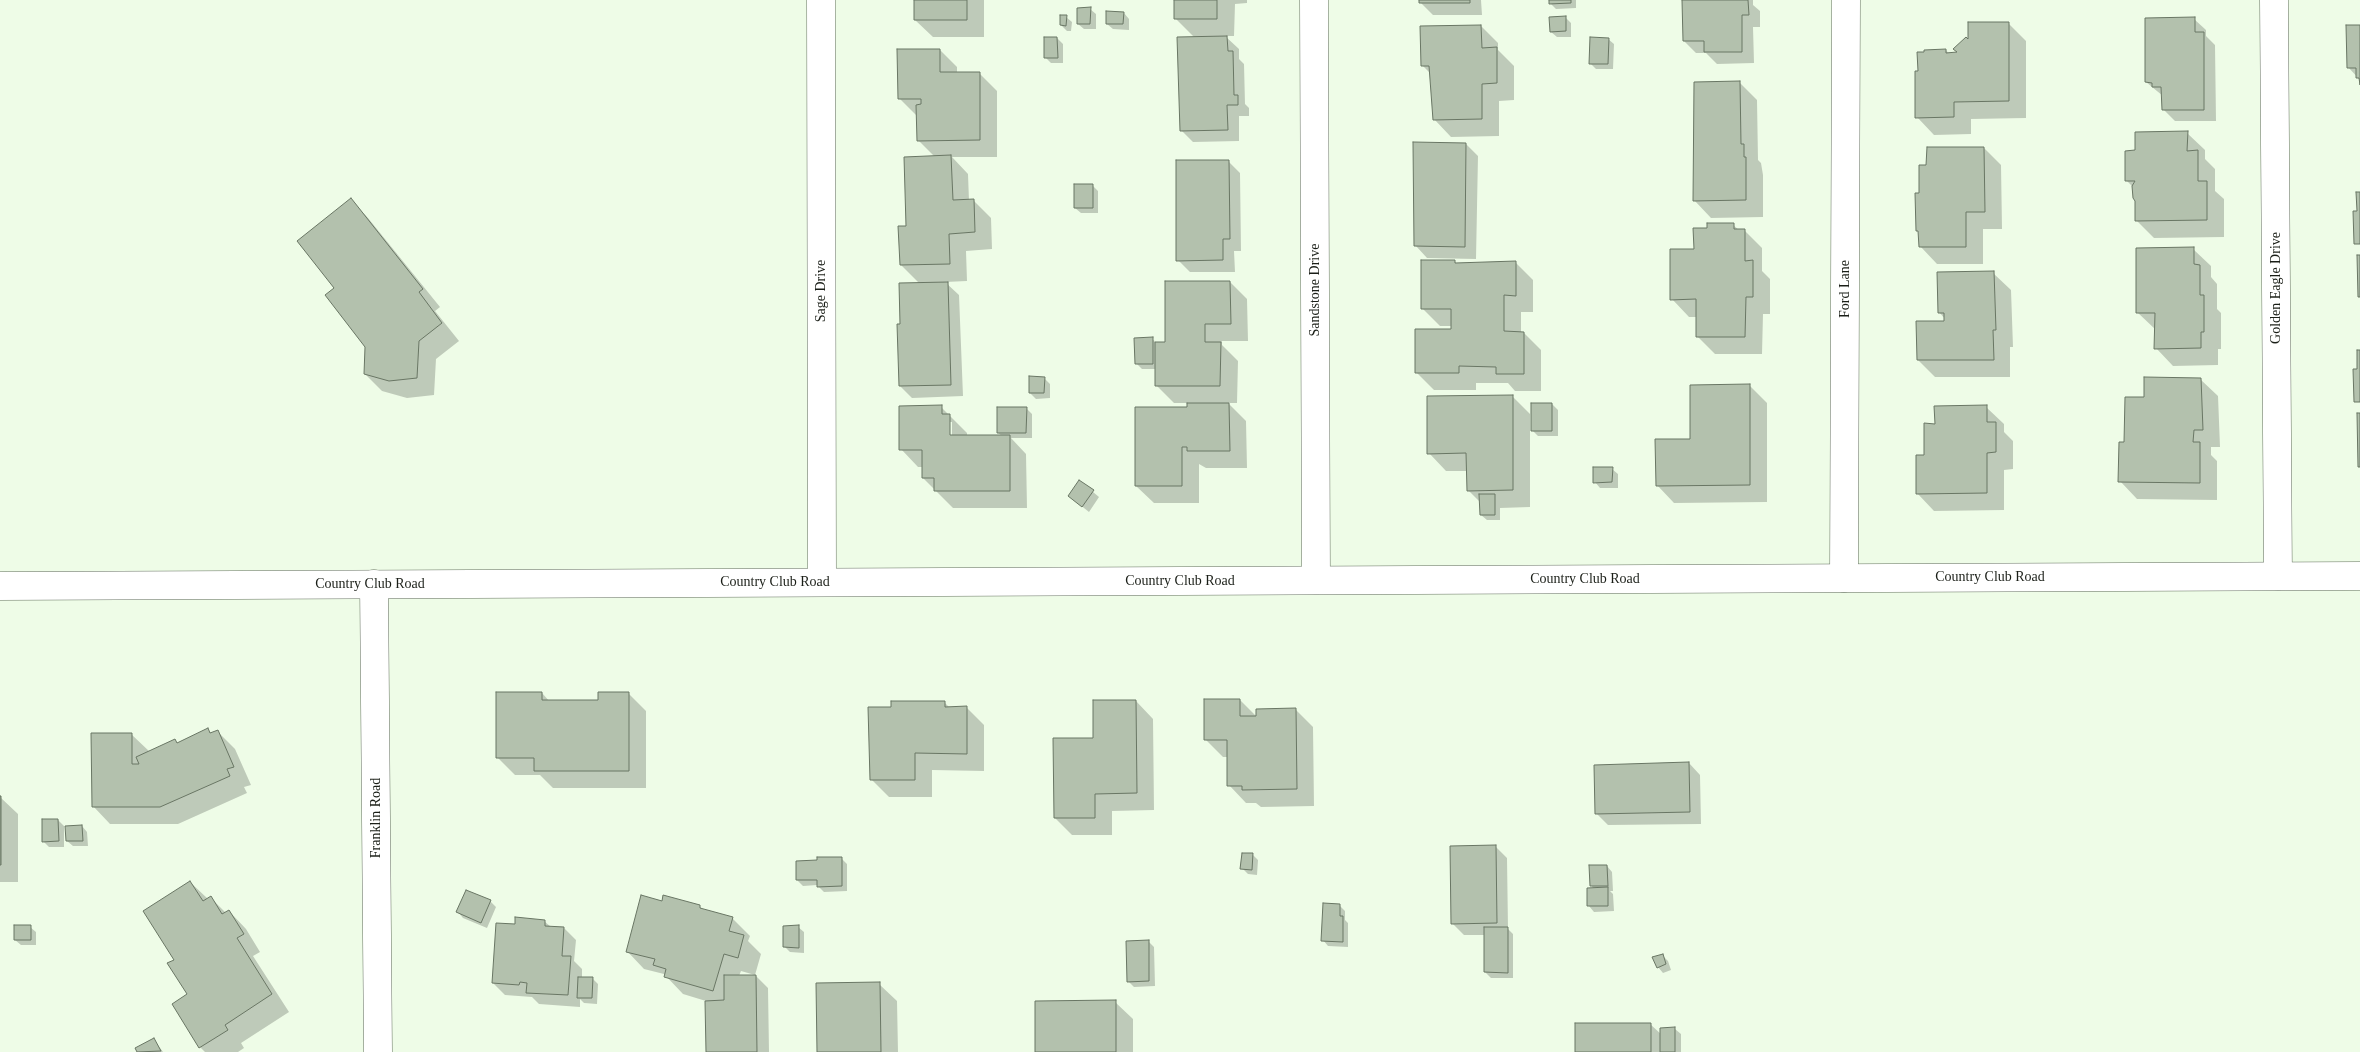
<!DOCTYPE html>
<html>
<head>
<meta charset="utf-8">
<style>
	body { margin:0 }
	canvas { display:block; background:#eefce7 }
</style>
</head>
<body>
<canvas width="2360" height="1052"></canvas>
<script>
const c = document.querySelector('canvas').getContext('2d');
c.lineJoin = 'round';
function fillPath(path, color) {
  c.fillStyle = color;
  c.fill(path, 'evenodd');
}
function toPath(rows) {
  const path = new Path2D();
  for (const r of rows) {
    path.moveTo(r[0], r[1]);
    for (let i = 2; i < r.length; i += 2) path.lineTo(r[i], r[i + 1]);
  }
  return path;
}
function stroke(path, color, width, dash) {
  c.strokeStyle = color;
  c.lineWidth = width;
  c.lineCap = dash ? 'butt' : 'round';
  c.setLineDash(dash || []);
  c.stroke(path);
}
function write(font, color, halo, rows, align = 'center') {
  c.font = font + ' "Times New Roman",serif';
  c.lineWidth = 4.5;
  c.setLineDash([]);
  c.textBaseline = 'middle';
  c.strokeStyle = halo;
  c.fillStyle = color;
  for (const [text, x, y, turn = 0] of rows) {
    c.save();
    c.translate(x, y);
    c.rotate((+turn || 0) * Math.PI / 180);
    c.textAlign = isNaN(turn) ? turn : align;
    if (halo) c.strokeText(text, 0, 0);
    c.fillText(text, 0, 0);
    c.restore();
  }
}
fillPath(toPath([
	[915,0,984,0,984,37,933,37,915,20],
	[1175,0,1247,0,1247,3,1235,4,1234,36,1225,36,1239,49,1239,59,1244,64,1245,104,1249,108,1249,116,1239,116,1239,141,1193,142,1181,130,1195,38,1175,18],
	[1421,0,1481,0,1482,15,1433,15,1421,3],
	[1550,0,1576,0,1576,8,1556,9,1551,4],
	[1684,0,1753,0,1753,5,1760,11,1760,27,1753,27,1754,63,1717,64,1706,53,1696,53,1684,41],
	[1090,9,1096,14,1096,29,1084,29,1078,24],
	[1124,13,1129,19,1129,30,1113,29,1107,24],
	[1066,17,1072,22,1071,31,1067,31,1061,25],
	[1565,17,1571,23,1571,37,1557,37,1551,32],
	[2194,19,2206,30,2206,36,2215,45,2216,121,2175,121,2163,109,2163,96,2146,82],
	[2008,23,2026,41,2026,118,1971,119,1971,134,1934,135,1917,117,1919,72,1925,53,1946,50,1949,54,1960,54,1970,42],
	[1481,26,1498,43,1498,50,1514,66,1514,100,1499,101,1499,136,1451,137,1434,119,1431,74,1422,65],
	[2360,26,2360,80,2348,67],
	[1057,38,1063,44,1063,63,1051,63,1045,57],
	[1608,39,1614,44,1613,69,1596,69,1590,63],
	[940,50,957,67,957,73,979,73,997,91,997,157,952,157,968,174,969,201,974,201,991,218,992,249,966,251,967,281,945,282,959,295,963,396,912,398,900,386,901,326,920,284,901,265,907,227,935,157,918,140,918,117,899,98],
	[1740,83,1757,100,1758,160,1761,163,1763,175,1763,217,1711,218,1694,200],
	[2187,133,2205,150,2205,159,2215,169,2215,191,2224,199,2224,237,2154,238,2137,221,2137,201,2133,187,2126,180,2137,152],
	[1466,144,1478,156,1476,259,1427,258,1416,246],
	[1984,148,2001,165,2002,229,1983,229,1983,264,1937,264,1920,246,1920,233,1917,230,1920,195],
	[1228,161,1240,173,1241,251,1234,251,1235,272,1190,272,1178,260],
	[1093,186,1098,191,1098,213,1081,213,1075,208],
	[351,200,368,218,440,307,435,311,459,341,436,359,434,395,407,398,382,391,365,374,367,346,336,288],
	[1733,225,1739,230,1744,230,1762,248,1762,271,1770,279,1770,314,1763,314,1762,354,1715,354,1698,337,1697,317,1689,317,1672,299,1695,250,1709,229],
	[2193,249,2211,266,2211,277,2217,284,2217,309,2221,313,2221,349,2218,349,2218,365,2173,366,2156,348,2156,330,2137,312],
	[1455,262,1457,264,1515,262,1533,280,1533,312,1521,312,1521,333,1524,333,1541,350,1541,391,1515,391,1508,383,1476,383,1476,390,1434,390,1416,372,1453,331,1453,326,1440,326,1422,308],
	[1993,273,2011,290,2013,347,2010,347,2010,377,1935,377,1918,360,1945,322,1945,319,1939,312],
	[1230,282,1247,299,1248,341,1222,341,1222,345,1238,361,1237,403,1228,403,1246,421,1247,468,1206,468,1199,464,1199,503,1154,503,1136,486,1188,408,1188,403,1174,403,1156,385,1156,369,1142,369,1136,363,1152,339,1157,343,1166,343],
	[1044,378,1050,384,1050,398,1036,399,1030,393],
	[2200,379,2218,396,2220,447,2211,447,2211,455,2217,461,2217,500,2137,499,2120,481,2125,443,2145,398],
	[1750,386,1767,403,1767,502,1674,503,1657,485,1691,440],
	[1512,396,1530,414,1530,507,1500,508,1500,520,1487,520,1481,515,1481,503,1468,490,1468,471,1446,471,1429,453],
	[1552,404,1558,410,1558,436,1538,436,1532,430],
	[941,407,967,433,967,436,1002,436,998,433,1026,408,1032,414,1032,438,1011,438,1026,454,1027,508,953,508,923,478,923,467,918,467,901,449],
	[949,422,952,422,952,441,949,441],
	[1986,407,2004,424,2004,432,2013,441,2013,469,2004,470,2004,510,1934,511,1917,493,1925,456,1936,425],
	[1612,469,1618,474,1618,488,1600,488,1595,482],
	[1080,481,1099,497,1089,512,1069,496],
	[542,693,550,702,599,701,628,693,646,711,646,788,553,788,540,775,515,775,497,757],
	[1240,700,1257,717,1295,709,1313,727,1314,806,1261,807,1256,803,1246,803,1229,785,1228,757,1223,757,1206,740],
	[1136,701,1153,719,1154,810,1112,811,1112,835,1072,835,1055,818,1094,739],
	[944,702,950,708,967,708,984,725,984,771,932,770,932,797,889,797,871,779,892,708],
	[208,730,211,734,217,731,235,749,251,785,244,787,247,793,178,824,110,824,93,806,131,734,150,752,175,740,178,744],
	[1689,763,1700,775,1701,824,1608,825,1596,813],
	[0,797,18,814,18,882,0,882],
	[58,820,64,826,64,847,49,847,43,841],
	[82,826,87,832,88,846,73,846,67,841],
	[1495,846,1507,858,1508,929,1513,934,1513,978,1491,978,1485,972,1486,935,1464,935,1452,923],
	[1252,854,1258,860,1257,875,1248,874,1242,868],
	[841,858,847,864,847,891,824,892,817,885,803,886,797,880],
	[1607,866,1612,872,1613,891,1610,891,1613,894,1614,911,1594,912,1589,906,1594,889,1591,885],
	[190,882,208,899,211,898,226,913,229,911,246,929,260,952,253,956,289,1012,241,1043,244,1048,238,1052,205,1052,200,1047,189,995,176,960],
	[490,901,496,907,487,928,463,918,458,912],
	[662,903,700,907,704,911,732,918,750,936,748,941,761,954,755,975,741,971,739,976,756,976,768,988,769,1052,707,1052,706,1001,683,994,664,974,644,969,627,951],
	[1339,905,1345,911,1345,920,1348,923,1348,947,1328,946,1323,940],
	[544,921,551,927,564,928,576,940,574,961,582,969,582,978,593,979,598,984,597,1004,584,1003,580,999,580,1007,539,1004,532,997,505,995,493,983,516,926],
	[30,927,36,932,36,945,21,945,15,940],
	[798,927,804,932,804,953,790,952,785,947],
	[1149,942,1154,947,1155,986,1134,987,1128,981],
	[1662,955,1668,961,1671,970,1663,973,1658,967],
	[879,984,897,1001,898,1052,819,1052],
	[1115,1002,1133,1019,1133,1052,1036,1052],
	[1650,1024,1662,1035,1675,1029,1681,1034,1681,1052,1577,1052],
	[154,1040,163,1052,139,1052,137,1049]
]), '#0003');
const building = toPath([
	[914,0,967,0,967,20,914,20,914,0],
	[1174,0,1217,0,1217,19,1174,19,1174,0],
	[1419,0,1470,0,1470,3,1419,3,1419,0],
	[1549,0,1571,0,1571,3,1549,4,1549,0],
	[1682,0,1748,0,1749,15,1742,15,1742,52,1704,52,1704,41,1683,41,1682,0],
	[1091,7,1090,24,1077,24,1077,8,1091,7],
	[1106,11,1124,12,1123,24,1106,24,1106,11],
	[1060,15,1067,15,1066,26,1060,25,1060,15],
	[1566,16,1566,31,1550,32,1549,17,1566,16],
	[2195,17,2195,32,2204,32,2204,110,2162,110,2161,87,2152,87,2152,83,2145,82,2145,18,2195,17],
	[1968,22,2009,22,2009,101,1954,102,1954,117,1915,118,1915,71,1918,71,1917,52,1924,52,1924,50,1946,49,1946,53,1957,52,1953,49,1966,37,1968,39,1968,22],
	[1481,25,1482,48,1497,47,1497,83,1482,84,1482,119,1433,120,1429,66,1421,66,1420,26,1481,25],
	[2346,25,2360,25,2360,85,2359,78,2356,78,2356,68,2347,68,2346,25],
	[1227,36,1228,51,1233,51,1234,95,1238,95,1238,105,1227,105,1228,130,1180,131,1177,37,1227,36],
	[1044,37,1057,37,1058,58,1044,58,1044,37],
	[1590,37,1609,38,1608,64,1589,64,1590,37],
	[897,49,940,49,940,72,980,72,980,140,917,141,916,105,921,104,921,99,898,99,897,49],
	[1740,81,1741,144,1744,144,1744,157,1746,157,1746,200,1693,201,1694,82,1740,81],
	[2188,131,2187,151,2198,150,2198,181,2207,181,2207,220,2135,221,2135,201,2133,198,2132,186,2135,181,2125,181,2125,151,2135,150,2135,132,2188,131],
	[1413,142,1466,143,1465,247,1414,246,1413,142],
	[1927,147,1984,147,1985,212,1966,212,1966,247,1919,247,1918,231,1916,231,1915,193,1919,193,1919,165,1926,165,1927,147],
	[951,155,953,200,974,199,975,232,949,234,950,264,900,265,898,226,906,226,904,157,951,155],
	[1176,160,1229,160,1230,239,1223,239,1223,260,1176,261,1176,160],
	[1074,184,1093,184,1093,208,1074,208,1074,184],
	[2356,192,2360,192,2360,244,2354,244,2353,211,2357,211,2356,192],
	[351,198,423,289,419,292,442,323,419,341,417,378,389,381,364,374,365,347,325,295,334,288,297,241,351,198],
	[1707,223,1734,223,1734,229,1745,229,1745,261,1753,260,1753,297,1746,297,1745,337,1696,337,1696,299,1670,300,1670,249,1694,249,1693,228,1707,228,1707,223],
	[2194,247,2194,264,2200,265,2200,295,2204,295,2204,332,2201,332,2201,348,2154,349,2155,313,2136,313,2136,248,2194,247],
	[2357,255,2360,255,2360,297,2358,297,2357,255],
	[1421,260,1455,260,1455,263,1516,261,1516,296,1504,295,1504,331,1524,332,1524,374,1496,374,1496,367,1459,366,1459,373,1415,373,1415,329,1451,329,1451,309,1421,309,1421,260],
	[1994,271,1996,330,1993,330,1994,360,1917,360,1916,321,1944,321,1944,313,1938,313,1937,272,1994,271],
	[1165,281,1230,281,1231,324,1205,324,1205,342,1221,342,1220,386,1155,386,1155,342,1165,342,1165,281],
	[948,282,951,385,899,386,897,324,900,324,899,283,948,282],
	[1153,337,1153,364,1135,364,1134,338,1153,337],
	[2357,350,2360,350,2360,402,2354,402,2353,369,2357,369,2357,350],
	[1029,376,1045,377,1044,393,1029,393,1029,376],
	[2144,377,2201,378,2203,430,2194,430,2193,442,2200,442,2200,483,2118,482,2119,442,2124,442,2125,397,2144,397,2144,377],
	[1750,384,1750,485,1656,486,1655,439,1690,439,1690,385,1750,384],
	[1513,395,1513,490,1467,491,1466,453,1427,454,1427,396,1513,395],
	[1187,403,1229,403,1230,451,1187,451,1187,447,1182,447,1182,486,1135,486,1135,407,1187,407,1187,403],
	[1531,403,1552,403,1552,431,1531,431,1531,403],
	[942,405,942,414,950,414,950,435,1010,435,1010,491,934,491,934,478,922,478,922,450,899,450,899,406,942,405],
	[1987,405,1987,422,1996,422,1996,452,1987,453,1987,493,1916,494,1916,455,1924,455,1924,423,1935,424,1934,406,1987,405],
	[997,407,1027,407,1026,433,997,433,997,407],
	[2357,413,2360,413,2360,467,2358,467,2357,413],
	[1593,467,1613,467,1612,482,1593,483,1593,467],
	[1079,480,1094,490,1082,507,1068,496,1079,480],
	[1479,494,1495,494,1495,515,1480,515,1479,494],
	[496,692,542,692,542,700,598,700,598,692,629,692,629,771,534,771,534,758,496,758,496,692],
	[1204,699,1240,699,1240,716,1256,716,1256,709,1296,708,1297,789,1242,790,1242,786,1227,786,1227,740,1204,740,1204,699],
	[1093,700,1136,700,1137,793,1095,794,1095,818,1054,818,1053,738,1093,738,1093,700],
	[891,701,945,701,945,707,967,706,967,754,915,753,915,780,870,780,868,707,891,707,891,701],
	[208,728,210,733,218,730,234,767,227,769,230,776,160,807,92,807,91,733,132,733,132,764,139,764,136,757,175,739,177,743,208,728],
	[1689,762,1690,812,1595,814,1594,765,1689,762],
	[0,796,1,796,1,865,0,865,0,796],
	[42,819,58,819,59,841,42,842,42,819],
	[82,825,83,841,66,841,65,826,82,825],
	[1496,845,1497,923,1451,924,1450,846,1496,845],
	[1242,853,1253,853,1252,870,1240,869,1242,853],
	[817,857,842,857,842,886,817,887,817,880,796,880,796,861,817,860,817,857],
	[1589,865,1607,865,1608,886,1590,886,1589,865],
	[190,881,203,901,211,896,222,914,229,910,244,934,237,938,272,994,225,1025,228,1030,199,1048,172,1004,187,994,167,963,174,960,143,911,190,881],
	[1608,887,1608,906,1587,906,1587,888,1608,887],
	[466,890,491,900,481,923,456,912,466,890],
	[641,895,662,901,663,895,700,905,700,908,733,917,729,931,744,935,738,958,724,954,713,991,664,977,666,969,653,965,655,959,626,952,641,895],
	[1323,903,1340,904,1340,916,1343,916,1343,942,1321,941,1323,903],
	[515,917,545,920,545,926,564,927,562,956,571,956,568,995,526,993,527,983,520,982,519,985,492,983,496,923,515,924,515,917],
	[14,925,31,925,31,940,14,940,14,925],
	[799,925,799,948,783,947,783,926,799,925],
	[1484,927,1508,927,1508,973,1484,972,1484,927],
	[1149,940,1149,981,1127,982,1126,941,1149,940],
	[1663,954,1666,964,1657,968,1652,957,1663,954],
	[724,975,756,975,757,1052,706,1052,705,1001,724,1000,724,975],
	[578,977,593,977,592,998,577,998,578,977],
	[880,982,881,1052,817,1052,816,983,880,982],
	[1116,1000,1116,1052,1035,1052,1035,1001,1116,1000],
	[1575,1023,1651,1023,1651,1052,1575,1052,1575,1023],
	[1675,1027,1675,1052,1660,1052,1660,1028,1675,1027],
	[154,1038,161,1051,137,1052,135,1048,154,1038]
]);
fillPath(building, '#b3c1ad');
stroke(building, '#697664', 1);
const minor = toPath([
	[821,0,822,582],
	[1314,0,1316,580],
	[2274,0,2278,576],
	[1844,578,1846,0],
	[374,584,378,1052]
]);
const tertiary = toPath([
	[0,586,2360,576]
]);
stroke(minor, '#636f5e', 29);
stroke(tertiary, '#636f5e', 29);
stroke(minor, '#fff', 28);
stroke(tertiary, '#fff', 28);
write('14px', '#1a1e17', '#fff', [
	["Golden Eagle Drive",2276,288,-90],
	["Ford Lane",1845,289,-90],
	["Sandstone Drive",1315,290,-90],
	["Sage Drive",821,291,-90],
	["Country Club Road",1990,577],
	["Country Club Road",1585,579],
	["Country Club Road",1180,581],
	["Country Club Road",775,582],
	["Country Club Road",370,584],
	["Franklin Road",376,818,-90]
]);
</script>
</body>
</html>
